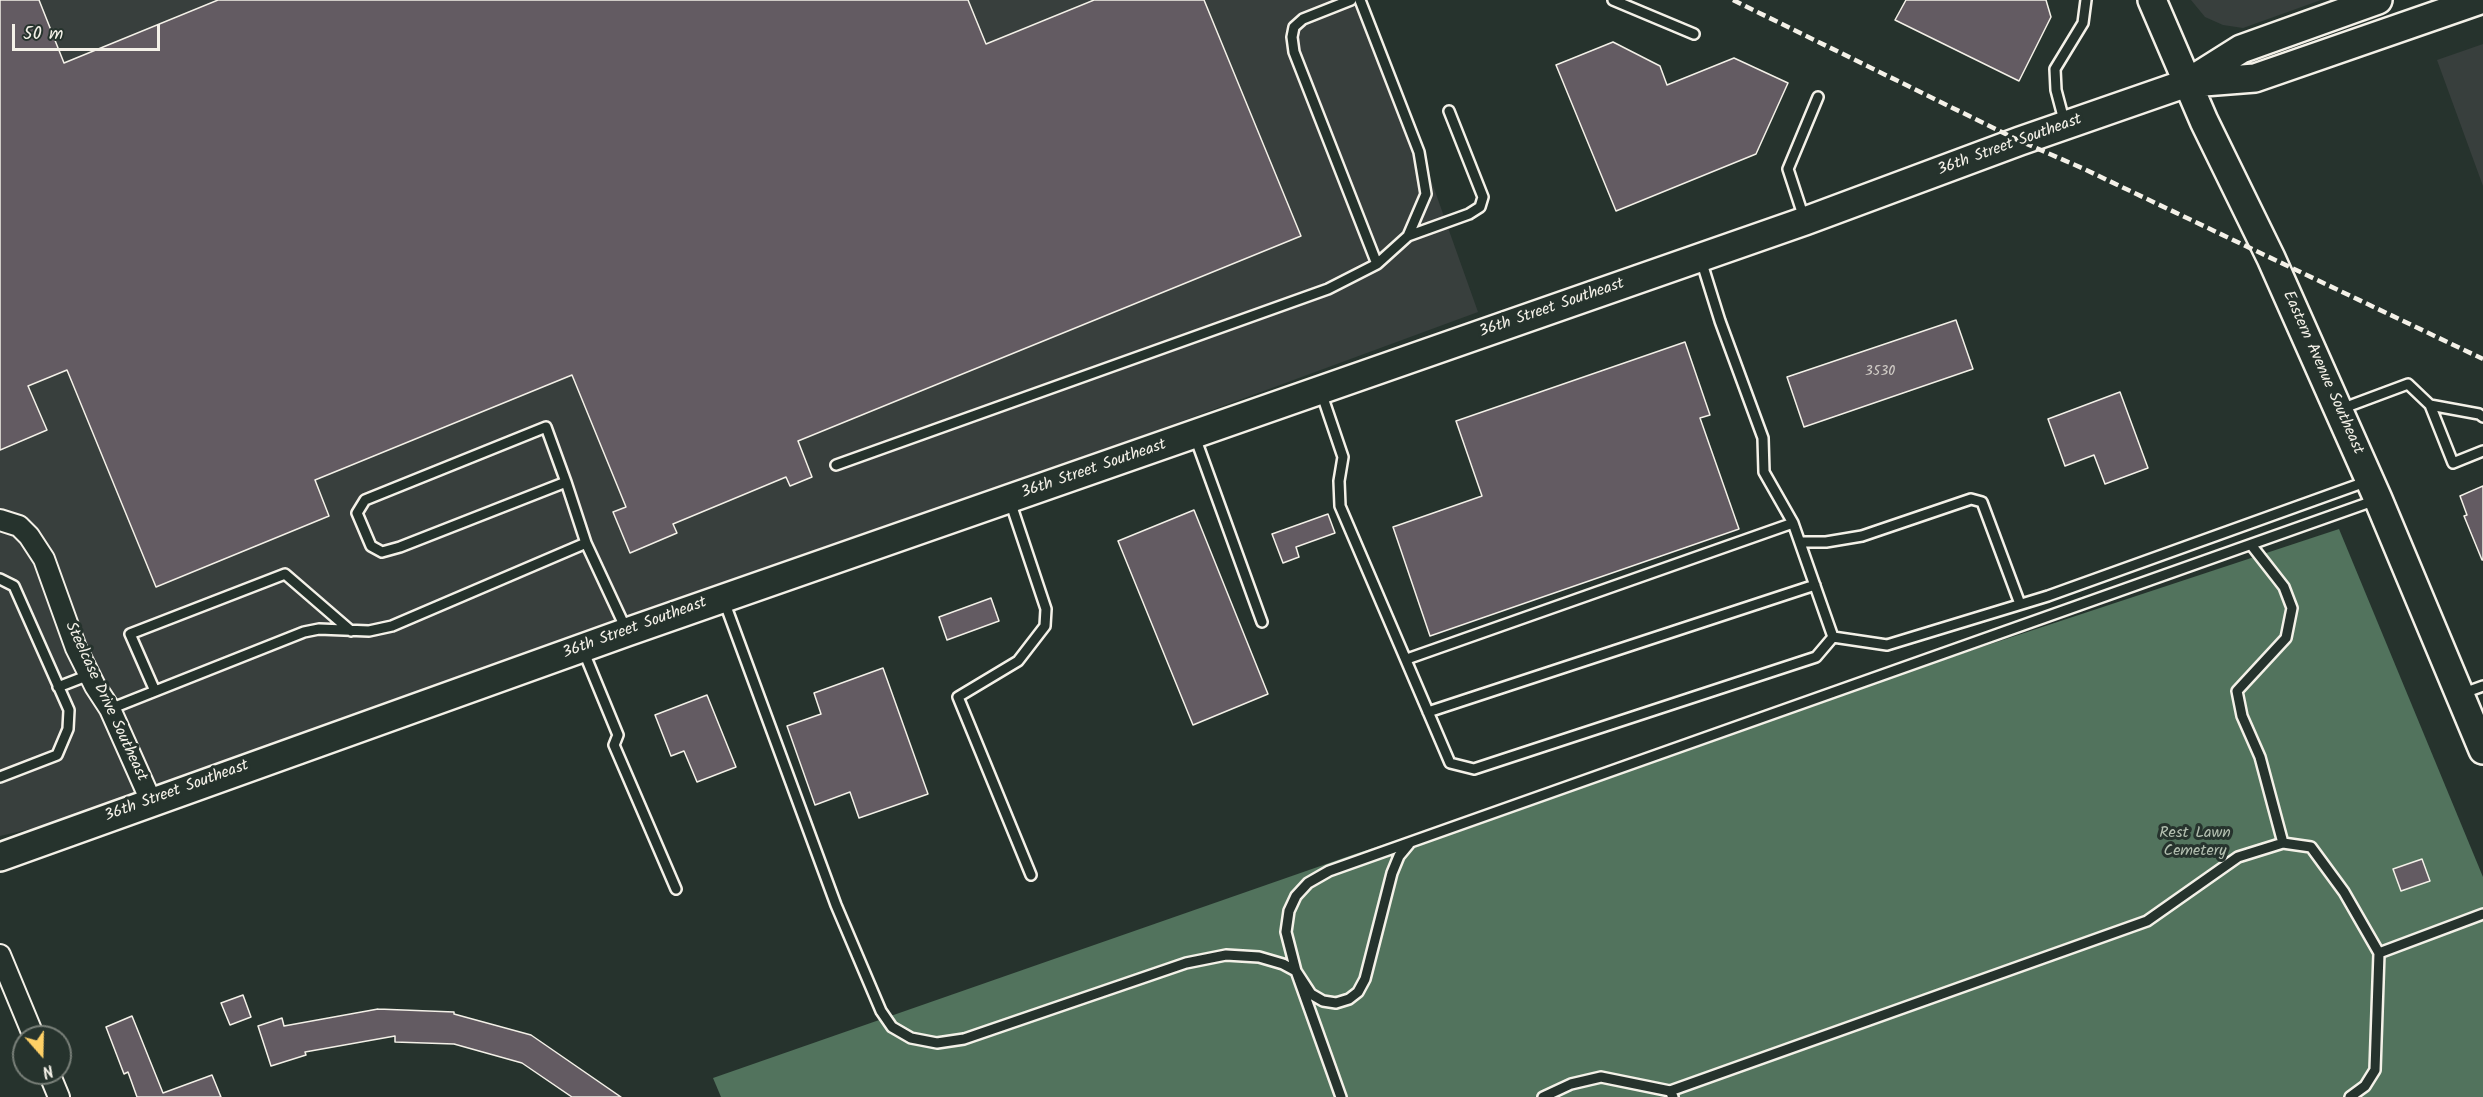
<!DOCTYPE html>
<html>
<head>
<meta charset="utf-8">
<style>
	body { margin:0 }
	#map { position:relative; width:2483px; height:1097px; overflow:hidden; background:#26332d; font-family:Kalam,sans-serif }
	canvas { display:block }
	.north { position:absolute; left:12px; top:1025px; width:60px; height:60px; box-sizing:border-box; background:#26332d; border:2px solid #787f78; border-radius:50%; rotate:160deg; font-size:16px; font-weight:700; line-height:24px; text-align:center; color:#f4f1e8 }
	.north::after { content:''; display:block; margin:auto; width:21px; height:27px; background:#ffd166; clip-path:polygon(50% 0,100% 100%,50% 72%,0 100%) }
	.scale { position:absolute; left:12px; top:24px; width:148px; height:27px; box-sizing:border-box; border:3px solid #f4f1e8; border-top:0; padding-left:8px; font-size:18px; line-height:21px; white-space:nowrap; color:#f4f1e8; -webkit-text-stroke:4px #26332d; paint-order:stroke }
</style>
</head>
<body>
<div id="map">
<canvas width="2483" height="1097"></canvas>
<div class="north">N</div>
<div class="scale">50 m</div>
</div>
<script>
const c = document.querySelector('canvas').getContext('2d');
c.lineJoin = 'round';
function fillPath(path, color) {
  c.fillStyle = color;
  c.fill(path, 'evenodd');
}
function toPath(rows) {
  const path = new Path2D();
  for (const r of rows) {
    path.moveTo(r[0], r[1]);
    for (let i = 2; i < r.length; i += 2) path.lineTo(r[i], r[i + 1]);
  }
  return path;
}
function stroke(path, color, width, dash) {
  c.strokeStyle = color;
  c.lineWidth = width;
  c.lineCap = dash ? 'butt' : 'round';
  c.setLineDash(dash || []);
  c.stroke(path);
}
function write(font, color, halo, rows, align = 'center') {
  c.font = font + ' Kalam,sans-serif';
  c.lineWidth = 6;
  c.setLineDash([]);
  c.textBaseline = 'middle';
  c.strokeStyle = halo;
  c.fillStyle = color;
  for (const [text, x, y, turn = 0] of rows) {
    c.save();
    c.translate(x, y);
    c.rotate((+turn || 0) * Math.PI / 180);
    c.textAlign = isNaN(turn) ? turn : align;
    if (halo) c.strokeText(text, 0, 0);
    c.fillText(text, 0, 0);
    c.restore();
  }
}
fillPath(toPath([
	[0,0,1367,0,1478,312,151,801,0,836],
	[2191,0,2321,0,2243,28,2223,25,2205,17],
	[2483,44,2483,186,2437,60]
]), '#383f3d');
fillPath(toPath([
	[2339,529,2483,877,2483,1097,721,1097,713,1078,1352,855]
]), '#52735d');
const building = toPath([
	[0,0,39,0,64,63,218,0,968,0,986,44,1094,0,1204,0,1301,236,798,441,812,477,790,486,786,477,673,524,677,533,630,553,613,512,626,507,572,375,315,480,329,516,156,587,67,370,28,386,47,430,0,450,0,0],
	[1906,0,2046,0,2051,17,2019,81,1895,20,1906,0],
	[1613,42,1660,66,1667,85,1734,58,1788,83,1756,154,1616,211,1556,65,1613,42],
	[1956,320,1973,369,1804,427,1787,377,1956,320],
	[1685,342,1710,415,1700,418,1739,529,1430,636,1393,527,1482,496,1456,421,1685,342],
	[2120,392,2148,468,2105,484,2094,455,2065,466,2048,419,2120,392],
	[2483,486,2483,560,2482,560,2464,516,2467,515,2460,496,2483,486],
	[1194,510,1268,694,1193,725,1118,541,1194,510],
	[1328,514,1335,533,1296,547,1299,557,1283,563,1272,534,1328,514],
	[991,598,999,621,947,640,939,617,991,598],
	[883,668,928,794,859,818,850,792,815,805,787,726,821,714,814,693,883,668],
	[707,695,736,767,697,782,684,751,671,756,655,715,707,695],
	[2422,859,2430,881,2401,891,2393,869,2422,859],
	[243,995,251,1017,230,1025,221,1003,243,995],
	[378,1009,454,1012,454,1014,531,1035,621,1097,572,1097,522,1063,454,1044,395,1042,395,1036,305,1052,306,1055,271,1066,258,1026,282,1018,284,1026,378,1009],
	[132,1016,163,1093,212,1075,221,1097,137,1097,128,1072,124,1074,106,1027,132,1016]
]);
fillPath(building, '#635b62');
stroke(building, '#f4f1e8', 1.5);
const lane = toPath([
	[1351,0,1303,19,1294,27,1292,37,1294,52,1377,264],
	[1613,0,1694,34],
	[2065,124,2056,90,2055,69,2083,23,2086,0],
	[1804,218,1788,169,1818,97],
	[1408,236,1469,214,1480,207,1483,197,1449,111],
	[1321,392,1343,457,1339,481,1340,506,1450,763,1474,769,1816,657,1833,637,1793,523,1764,472,1763,438,1720,321,1701,260],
	[2430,405,2479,414,2483,417],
	[2341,409,2408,384,2430,405,2453,463,2483,451],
	[1195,437,1262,622],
	[836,465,1328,289,1377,264,1408,236,1426,194,1419,152,1360,0],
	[566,482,400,547,382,552,371,546,357,513,365,500,546,427,566,482,586,543],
	[1010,501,1046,609,1045,626,1018,661,958,697,1031,875],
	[1800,542,1826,542,1862,536,1971,499,1982,502,2020,604],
	[2252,546,2284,587,2292,608,2286,638,2237,691,2242,716,2260,757,2283,843,2311,847,2344,892,2379,953,2375,1070,2365,1086,2350,1097],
	[0,579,14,586,69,710,68,729,57,755,0,777],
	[724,601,836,905,881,1011,892,1027,911,1038,937,1043,964,1039,1186,963,1226,955,1259,957,1283,964,1296,971,1311,994,1323,1001,1336,1003,1349,999,1358,992,1365,979,1392,873,1399,856,1409,844],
	[1833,637,1887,645,2048,596,2368,481],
	[583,650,618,735,614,745,676,889],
	[1407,659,1793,523],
	[58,687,89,675],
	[155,691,130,634,285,574,351,631],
	[2461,694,2483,686],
	[110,709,304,632,319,629,369,631,392,626,586,543,626,629],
	[1428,712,1815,585],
	[2379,953,2483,914],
	[1670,1091,2147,921,2238,857,2283,843],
	[1341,1097,1296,971,1286,932,1289,911,1296,896,1308,883,1329,871,2376,500],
	[1543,1097,1571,1084,1601,1077,1670,1091,1673,1097]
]);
const street = toPath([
	[0,520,19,526,29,536,44,559,76,648,95,686,110,709,151,801],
	[0,955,34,1037],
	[49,1073,59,1097]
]);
const secondary = toPath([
	[2152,0,2204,121,2271,258,2378,499,2483,750],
	[2191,83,2255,78,2480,0],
	[0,857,627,632,1805,221,2020,141,2187,83,2241,49,2378,0]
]);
stroke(lane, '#f4f1e8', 14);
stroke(street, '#f4f1e8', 24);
stroke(secondary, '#f4f1e8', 32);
stroke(lane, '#26332d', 9);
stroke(street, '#26332d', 20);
stroke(secondary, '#26332d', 27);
stroke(toPath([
	[1733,0,2020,141,2082,168,2483,359]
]), '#f4f1e8', 4.5, [9, 4.5]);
write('14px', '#d0ccc6', null, [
	["3530",1880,373]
]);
write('16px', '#f4f1e8', '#26332d', [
	["36th Street Southeast",2010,146,-20],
	["36th Street Southeast",1552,309,-19],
	["Eastern Avenue Southeast",2322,373,66],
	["36th Street Southeast",1094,470,-19],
	["36th Street Southeast",635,629,-20],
	["Steelcase Drive Southeast",105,702,65],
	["36th Street Southeast",177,792,-20]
]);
write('16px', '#b3bfb0', '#26332d', [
	["Rest Lawn",2195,834],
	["Cemetery",2195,852]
]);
</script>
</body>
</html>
